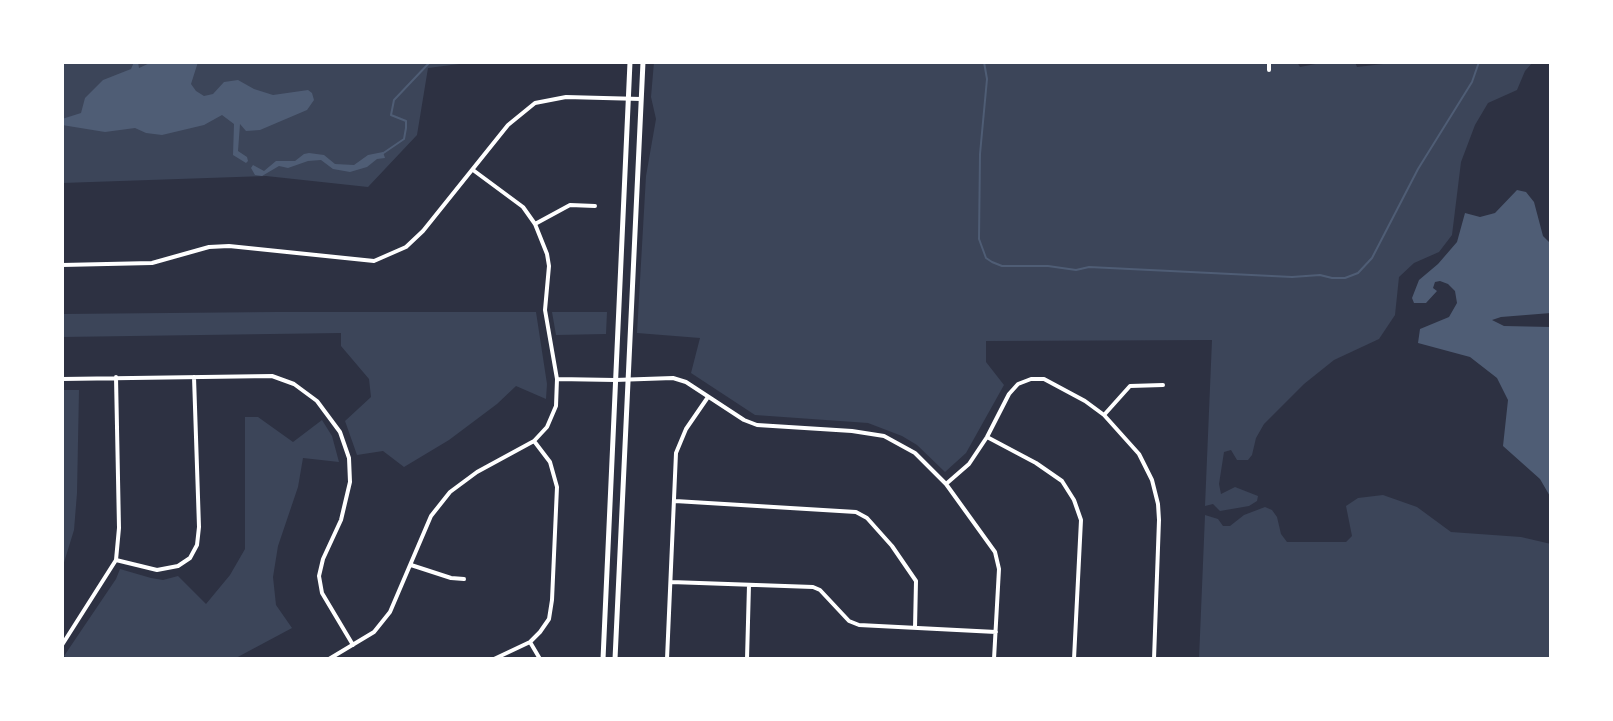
<!DOCTYPE html>
<html>
<head>
<meta charset="utf-8">
<style>
	body { margin:0 }
	#map { position:relative; width:1613px; height:721px; overflow:hidden; background:#2d3142; font-family:Barlow,sans-serif }
	canvas { display:block }
	.frame { position:absolute; inset:0; border:64px solid #fff; pointer-events:none }
</style>
</head>
<body>
<div id="map">
<canvas width="1613" height="721"></canvas>
<div class="frame"></div>
</div>
<script>
const c = document.querySelector('canvas').getContext('2d');
c.lineJoin = 'round';
function fillPath(path, color) {
  c.fillStyle = color;
  c.fill(path, 'evenodd');
}
function toPath(rows) {
  const path = new Path2D();
  for (const r of rows) {
    path.moveTo(r[0], r[1]);
    for (let i = 2; i < r.length; i += 2) path.lineTo(r[i], r[i + 1]);
  }
  return path;
}
function stroke(path, color, width, dash) {
  c.strokeStyle = color;
  c.lineWidth = width;
  c.lineCap = dash ? 'butt' : 'round';
  c.setLineDash(dash || []);
  c.stroke(path);
}
fillPath(toPath([
	[62,62,475,62,428,68,417,135,368,187,266,176,62,183],
	[654,62,1297,62,1300,67,1326,62,1355,62,1357,67,1383,64,1383,62,1533,62,1525,71,1517,90,1488,103,1475,125,1461,162,1452,235,1439,252,1414,263,1399,277,1395,315,1379,339,1334,360,1304,384,1264,424,1256,438,1252,455,1248,460,1237,460,1231,450,1224,452,1219,484,1221,494,1235,487,1258,496,1257,501,1249,506,1220,511,1213,504,1205,506,1212,340,986,341,986,362,1004,385,966,453,945,472,917,445,902,436,868,423,755,415,691,373,700,338,637,333,646,176,656,119,651,97],
	[275,312,536,312,547,384,546,399,516,386,497,404,449,440,404,467,383,451,357,455,345,421,371,397,369,379,341,346,341,333,62,337,62,314],
	[552,312,607,312,606,334,556,335],
	[62,390,79,390,77,493,74,530,62,569],
	[245,417,258,417,293,442,322,420,332,436,339,462,303,458,298,487,278,546,273,577,276,605,292,628,234,659,69,659,64,656,116,579,120,569,151,578,163,580,178,576,206,604,230,575,245,549],
	[1383,495,1417,507,1451,532,1521,537,1551,544,1551,659,1199,659,1205,515,1218,519,1223,526,1230,526,1244,515,1265,507,1272,510,1277,517,1281,534,1287,542,1346,542,1352,536,1346,506,1358,498]
]), '#3c4559');
fillPath(toPath([
	[134,62,138,62,139,68,152,62,198,62,191,84,196,91,204,96,213,94,224,82,238,80,254,89,273,95,308,90,312,93,314,100,307,110,260,130,246,131,240,124,238,151,247,157,248,161,246,163,233,155,234,124,222,115,204,125,162,135,146,133,135,128,105,132,62,125,62,119,81,113,85,98,103,80,131,69],
	[383,152,385,158,377,159,367,167,350,172,333,169,321,160,308,161,288,168,279,166,262,176,255,175,251,168,253,165,264,171,276,161,295,161,304,154,309,153,324,155,335,164,354,165,368,155],
	[1517,190,1526,192,1534,202,1543,236,1551,244,1551,313,1501,317,1492,320,1504,326,1551,327,1551,498,1540,479,1503,446,1508,400,1497,378,1470,357,1418,343,1420,329,1449,317,1457,303,1455,291,1448,284,1440,281,1435,282,1433,288,1437,291,1426,303,1414,303,1412,298,1419,280,1438,264,1457,242,1465,213,1480,217,1495,213]
]), '#4f5d75');
stroke(toPath([
	[984,62,987,79,980,154,979,239,986,258,992,262,1002,266,1048,266,1076,270,1089,267,1292,277,1320,275,1332,278,1345,278,1358,273,1372,258,1418,169,1472,82,1479,62],
	[382,154,404,139,406,128,406,121,391,115,394,100,430,62]
]), '#4f5d75', 2);
stroke(toPath([
	[1269,70,1269,62],
	[535,224,570,205,595,206],
	[62,265,152,263,209,247,229,246,374,261,406,247,423,231,508,125,535,103,566,97,641,99],
	[62,379,272,376,294,384,317,401,340,432,349,458,350,482,341,520,323,559,319,576,322,593,353,645],
	[557,379,615,380,673,378,686,382,744,420,757,425,852,431,884,436,915,453,946,484,995,552,999,569,994,659],
	[1104,415,1130,386,1163,385],
	[987,437,1036,463,1062,481,1074,500,1081,520,1074,659],
	[946,484,969,464,987,437,1009,394,1018,384,1031,379,1044,379,1085,401,1104,415,1139,454,1152,480,1158,504,1159,520,1154,659],
	[675,501,856,512,867,518,892,546,916,581,915,628],
	[116,560,157,570,178,566,190,558,197,545,199,527,194,377],
	[411,565,451,578,464,579],
	[671,582,813,587,820,590,849,621,859,625,996,632],
	[530,642,540,659],
	[62,645,116,560,119,528,116,377],
	[329,659,374,632,390,612,431,516,450,492,477,472,534,441,547,427,556,406,557,379,545,310,549,266,547,254,535,224,523,207,473,170],
	[494,659,530,642,540,632,549,619,552,600,557,487,550,462,534,441],
	[667,659,676,453,686,429,708,397],
	[747,659,749,585]
]), '#fff', 4);
stroke(toPath([
	[603,659,630,62],
	[615,659,643,62]
]), '#fff', 5);
</script>
</body>
</html>
